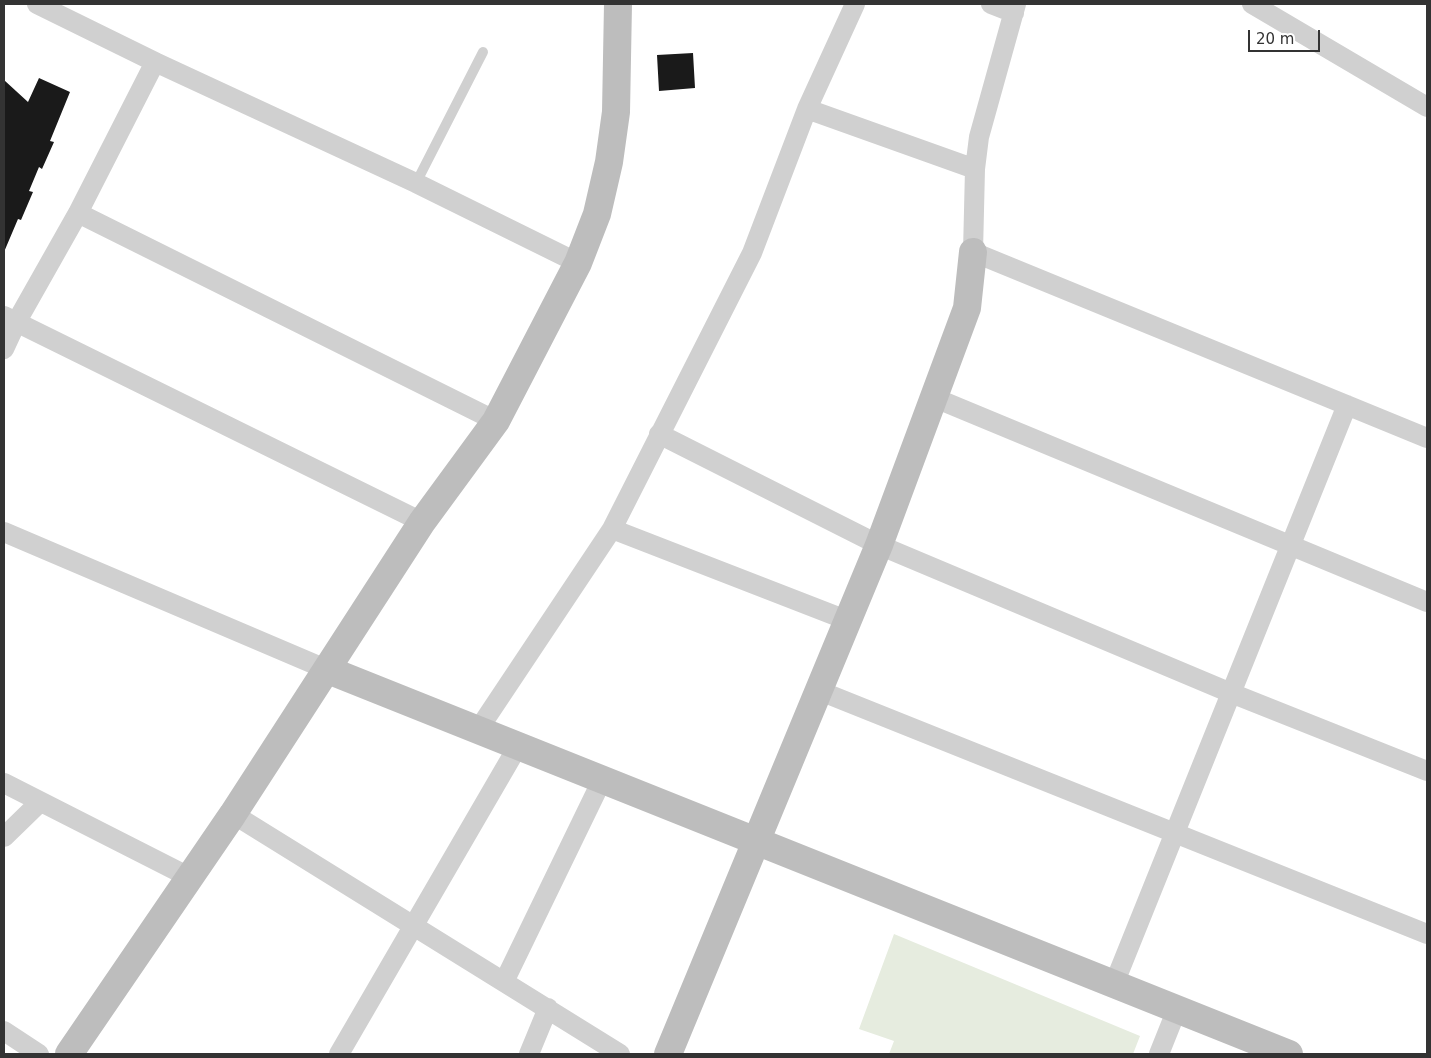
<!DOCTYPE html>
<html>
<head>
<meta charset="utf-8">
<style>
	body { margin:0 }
	#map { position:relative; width:1431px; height:1058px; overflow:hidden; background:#fff; font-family:"DejaVu Sans",sans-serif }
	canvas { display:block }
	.frame { position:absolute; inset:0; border:5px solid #333; pointer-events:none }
	.scale { position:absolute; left:1248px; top:30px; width:72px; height:22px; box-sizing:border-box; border:2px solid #333; border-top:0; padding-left:6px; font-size:15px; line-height:18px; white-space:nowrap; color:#333; -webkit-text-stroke:4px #fff; paint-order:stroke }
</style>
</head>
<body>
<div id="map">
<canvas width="1431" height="1058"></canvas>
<div class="frame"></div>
<div class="scale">20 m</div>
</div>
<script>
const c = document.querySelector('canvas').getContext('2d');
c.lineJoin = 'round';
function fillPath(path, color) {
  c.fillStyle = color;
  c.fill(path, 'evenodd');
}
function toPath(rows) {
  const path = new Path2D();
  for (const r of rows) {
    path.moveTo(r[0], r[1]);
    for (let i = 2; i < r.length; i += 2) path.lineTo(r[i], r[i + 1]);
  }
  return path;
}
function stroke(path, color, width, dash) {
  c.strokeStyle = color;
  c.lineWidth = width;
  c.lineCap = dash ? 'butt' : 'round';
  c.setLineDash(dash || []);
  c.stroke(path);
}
fillPath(toPath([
	[894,934,1140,1036,1133,1054,889,1054,894,1041,859,1029]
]), '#e6ecdf');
fillPath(toPath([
	[693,53,695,88,659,91,657,55],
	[39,78,70,92,50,141,54,142,42,169,39,167,29,191,33,192,21,220,18,219,4,252,4,80,28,102]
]), '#1a1a1a');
stroke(toPath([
	[416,183,483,52]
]), '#d0d0d0', 10);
stroke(toPath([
	[37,4,155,62,416,183,578,263],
	[991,4,1014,13],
	[1016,4,979,137,975,169,973,252,1427,438],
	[1252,4,1427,107],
	[807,109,975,169],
	[78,213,496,421],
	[4,316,422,522],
	[4,349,17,321,78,213,155,62],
	[935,398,1427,602],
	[659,434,879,545,1231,693,1427,771],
	[612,529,849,621],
	[4,532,328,670],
	[820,691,1427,934],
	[478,730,612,529,752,253,807,109,855,4],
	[4,783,189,877],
	[233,814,620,1054],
	[4,837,40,802],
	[504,982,602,780],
	[1114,984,1347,405],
	[4,1031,39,1054],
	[339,1054,518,746],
	[529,1054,548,1008],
	[1159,1054,1177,1009]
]), '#d0d0d0', 20);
stroke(toPath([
	[328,670,1289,1054],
	[69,1054,233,814,422,522,496,421,578,263,597,214,609,162,616,112,618,4],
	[668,1054,879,545,967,308,973,252]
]), '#bdbdbd', 28);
</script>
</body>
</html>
